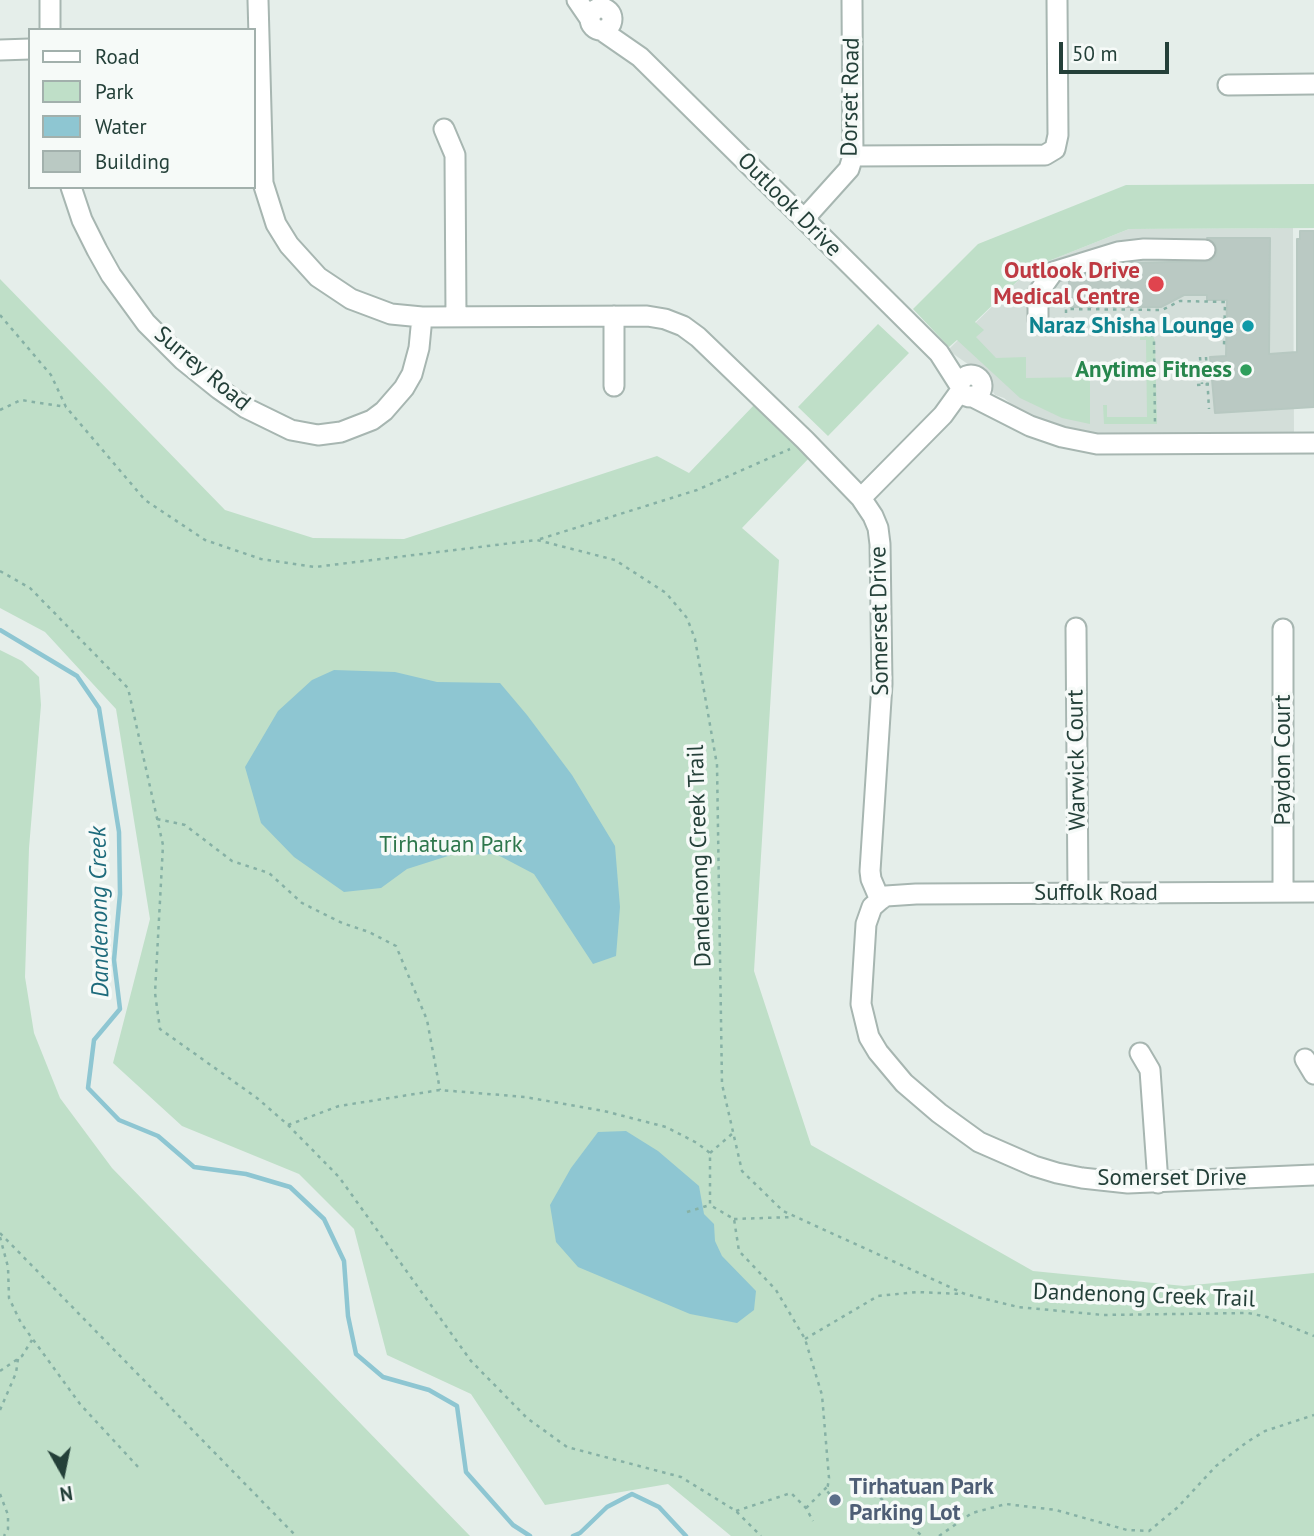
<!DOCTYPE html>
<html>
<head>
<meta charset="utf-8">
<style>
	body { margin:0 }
	#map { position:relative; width:1314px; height:1536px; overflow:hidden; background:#e5eeea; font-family:"PT Sans",sans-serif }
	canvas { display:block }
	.legend { position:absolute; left:28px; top:28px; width:228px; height:161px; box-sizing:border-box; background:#f6faf8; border:2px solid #a2b0ac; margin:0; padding:9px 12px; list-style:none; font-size:21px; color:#244039 }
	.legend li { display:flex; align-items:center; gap:14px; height:35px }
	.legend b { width:35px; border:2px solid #a2b0ac }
	.north { position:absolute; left:28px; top:1438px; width:70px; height:70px; -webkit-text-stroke:5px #f6faf8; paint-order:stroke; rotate:171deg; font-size:19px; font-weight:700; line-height:28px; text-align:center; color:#244039 }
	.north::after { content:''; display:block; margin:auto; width:24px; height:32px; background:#244039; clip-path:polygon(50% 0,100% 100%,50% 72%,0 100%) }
	.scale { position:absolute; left:1059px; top:42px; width:110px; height:32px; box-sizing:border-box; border:4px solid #244039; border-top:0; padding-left:9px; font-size:21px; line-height:24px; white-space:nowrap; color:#244039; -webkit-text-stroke:5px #f6faf8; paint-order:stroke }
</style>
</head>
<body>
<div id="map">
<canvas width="1314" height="1536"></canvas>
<ul class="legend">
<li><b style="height:9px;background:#fff"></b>Road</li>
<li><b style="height:19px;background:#bfdfc8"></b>Park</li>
<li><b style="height:19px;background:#8ec6d2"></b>Water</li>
<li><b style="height:19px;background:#bac9c3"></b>Building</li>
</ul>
<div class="north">N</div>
<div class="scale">50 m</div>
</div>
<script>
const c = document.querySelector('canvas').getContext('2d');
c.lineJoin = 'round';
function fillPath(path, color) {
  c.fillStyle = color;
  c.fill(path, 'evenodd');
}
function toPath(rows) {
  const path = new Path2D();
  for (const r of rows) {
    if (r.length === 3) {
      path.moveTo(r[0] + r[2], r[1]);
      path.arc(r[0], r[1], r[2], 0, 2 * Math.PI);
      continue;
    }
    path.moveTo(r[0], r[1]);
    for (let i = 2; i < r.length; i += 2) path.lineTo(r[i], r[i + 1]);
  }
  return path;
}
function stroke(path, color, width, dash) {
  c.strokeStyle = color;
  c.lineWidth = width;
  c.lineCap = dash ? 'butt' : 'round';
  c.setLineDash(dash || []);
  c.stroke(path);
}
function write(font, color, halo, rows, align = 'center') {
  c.font = font + ' "PT Sans",sans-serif';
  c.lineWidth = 7;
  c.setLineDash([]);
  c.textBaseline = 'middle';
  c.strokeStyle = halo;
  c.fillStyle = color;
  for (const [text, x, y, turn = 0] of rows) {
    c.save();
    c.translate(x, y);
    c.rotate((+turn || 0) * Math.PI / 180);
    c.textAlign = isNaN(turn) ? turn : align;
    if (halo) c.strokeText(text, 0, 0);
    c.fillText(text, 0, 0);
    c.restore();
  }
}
fillPath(toPath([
	[1293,228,1294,434,1104,434,1075,431,1047,423,1021,412,1004,398,995,395,982,374,952,353,949,349,1031,268,1129,229]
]), '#d3ded9');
fillPath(toPath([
	[1314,184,1314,228,1129,229,1031,268,975,322,984,330,976,337,996,358,1026,357,1026,378,1090,377,1090,424,1062,418,1020,398,957,340,949,347,913,309,978,244,1126,185],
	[0,279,225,510,313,538,404,539,657,456,689,473,755,404,810,457,742,528,779,560,754,971,811,1145,1033,1271,1184,1286,1314,1273,1314,1536,731,1536,668,1484,545,1505,471,1394,387,1355,354,1229,299,1174,182,1126,113,1063,150,919,116,709,45,632,0,608],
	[878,324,909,353,828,436,798,407],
	[1140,327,1151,331,1155,341,1157,424,1104,424,1103,405,1107,405,1107,417,1147,417,1146,340,1140,340],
	[0,650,22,661,39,677,41,705,29,848,25,977,34,1033,60,1098,112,1168,470,1536,0,1536]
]), '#bfdfc8');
fillPath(toPath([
	[334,670,395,672,437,682,500,683,527,715,572,775,615,846,620,907,616,956,593,964,534,874,496,854,451,855,407,869,381,888,344,892,294,857,261,823,245,767,278,711,312,680],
	[626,1131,658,1151,699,1186,704,1214,714,1224,715,1241,722,1256,756,1291,754,1310,737,1323,690,1314,578,1267,556,1242,550,1205,571,1168,598,1132]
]), '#8ec6d2');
stroke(toPath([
	[0,630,77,676,99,708,119,832,120,894,114,960,120,1009,94,1040,88,1088,119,1120,158,1136,194,1167,246,1174,290,1187,324,1219,344,1261,348,1316,356,1354,383,1377,429,1390,457,1406,466,1472,513,1525,530,1536],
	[573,1536,580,1533,607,1507,632,1494,659,1507,686,1536]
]), '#8ec6d2', 4.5);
const building = toPath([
	[1300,231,1314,231,1314,407,1215,413,1210,357,1226,356,1227,300,1207,300,1207,295,1184,295,1161,307,1069,307,1069,280,1105,269,1129,269,1129,263,1210,261,1216,256,1217,250,1215,243,1207,238,1270,238,1269,354,1297,352,1297,239,1300,239,1300,231]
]);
fillPath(building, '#bac9c3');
stroke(building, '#b7c8c1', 2);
const minor = toPath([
	[50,0,50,30],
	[258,0,263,183,276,224,289,245,318,277,351,299,391,314,422,317,647,316,665,319,683,326,698,337,805,440,861,498,873,516,878,528,880,544,882,684,870,871,871,879,880,900,872,907,866,924,861,1004,869,1037,878,1052,904,1083,939,1113,979,1142,1034,1166,1057,1173,1082,1178,1128,1183,1314,1175],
	[577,0,590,19],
	[601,19,11],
	[601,30,640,57,804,219,939,353,960,386],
	[0,50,30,49],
	[1228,85,1314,84],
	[444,129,455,155,456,317],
	[853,156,1045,155,1055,149,1058,135,1057,0],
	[71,187,82,220,97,250,111,275,146,323,183,360,219,389,246,408,291,430,318,435,341,432,372,420,384,411,404,388,412,374,419,348,422,317],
	[804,219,849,169,853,156,852,0],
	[614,316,614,386],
	[1038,320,1038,293,1053,272,1118,252,1144,249,1205,250],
	[971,386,11],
	[971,396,1030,426,1062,437,1097,444,1314,443],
	[861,498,943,415,961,390],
	[1076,628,1078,893],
	[1283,629,1283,892],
	[880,900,886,896,916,894,1314,892],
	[1140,1053,1150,1070,1158,1183],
	[1305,1059,1314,1074]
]);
stroke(minor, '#a7b6b1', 23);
stroke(toPath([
	[1066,313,1066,309,1162,310,1180,301,1225,302,1224,346],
	[0,315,51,375,66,407,145,500,205,540,261,559,315,567,537,540,615,560,666,593,687,618,695,639,717,765,722,1084,742,1171,783,1211,965,1294,1018,1307,1103,1315,1248,1313,1267,1317,1314,1336],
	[1145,328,1152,334,1154,341,1155,426],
	[1200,357,1202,384],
	[1206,357,1209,409],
	[1197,385,1212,384],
	[0,410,21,400,66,407],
	[540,539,697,490,790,449],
	[0,571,30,588,128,688,163,845,155,993,160,1029,257,1098,288,1125,339,1177,471,1361,527,1418,567,1447,681,1477,736,1511,761,1536],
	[157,819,185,825,232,861,269,873,302,903,342,923,369,932,396,946,427,1020,440,1090],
	[288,1125,339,1106,440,1090,525,1097,604,1111,666,1127,697,1143,710,1153,710,1205,734,1219,739,1251,776,1290,805,1339,822,1395,829,1478,827,1491,834,1499],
	[710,1153,733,1133],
	[687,1212,710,1205],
	[734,1219,793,1217],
	[0,1233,296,1536],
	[0,1237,8,1267,9,1298,21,1323,80,1404,140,1469],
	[805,1339,878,1296,917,1292,962,1294],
	[0,1371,22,1356,32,1340],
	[0,1410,16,1373,18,1359],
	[874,1492,922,1536],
	[0,1494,8,1515,8,1529,4,1536],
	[806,1508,828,1486],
	[736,1511,791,1493,806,1508,813,1521],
	[939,1536,972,1513,1006,1504,1056,1510,1127,1530,1149,1531,1178,1507,1216,1466,1247,1442,1265,1431,1314,1415]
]), '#86b1a5', 2.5, [3.5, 5]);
stroke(minor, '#fff', 19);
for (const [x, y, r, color] of [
	[1156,284,9,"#e0444e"],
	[1248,326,7,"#0f9aa8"],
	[1246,370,7,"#2e9e5b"],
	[835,1500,7,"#5c6f8a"]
]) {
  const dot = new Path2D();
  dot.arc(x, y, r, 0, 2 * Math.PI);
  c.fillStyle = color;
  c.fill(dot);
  stroke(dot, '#f6faf8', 2.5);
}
write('23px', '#244039', '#f6faf8', [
	["Dorset Road",851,97,-89],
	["Outlook Drive",789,205,45],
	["Surrey Road",202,369,40],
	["Somerset Drive",880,621,-91],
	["Warwick Court",1077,760,-91],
	["Paydon Court",1283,760,-90],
	["Dandenong Creek Trail",700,856,-92],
	["Suffolk Road",1096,893],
	["Somerset Drive",1172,1178],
	["Dandenong Creek Trail",1144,1296,2]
]);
write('bold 23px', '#be3a42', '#f6faf8', [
	["Outlook Drive",1140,271],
	["Medical Centre",1140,297]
], 'right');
write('bold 23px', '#0d838f', '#f6faf8', [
	["Naraz Shisha Lounge",1234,326]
], 'right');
write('bold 23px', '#27864d', '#f6faf8', [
	["Anytime Fitness",1232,370]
], 'right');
write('23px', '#2e774c', '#f6faf8', [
	["Tirhatuan Park",451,845]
]);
write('bold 23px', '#4e5e75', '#f6faf8', [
	["Tirhatuan Park",849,1487],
	["Parking Lot",849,1513]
], 'left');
write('italic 24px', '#1e6b7c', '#f6faf8', [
	["Dandenong Creek",100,912,-91]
]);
</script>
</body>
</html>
